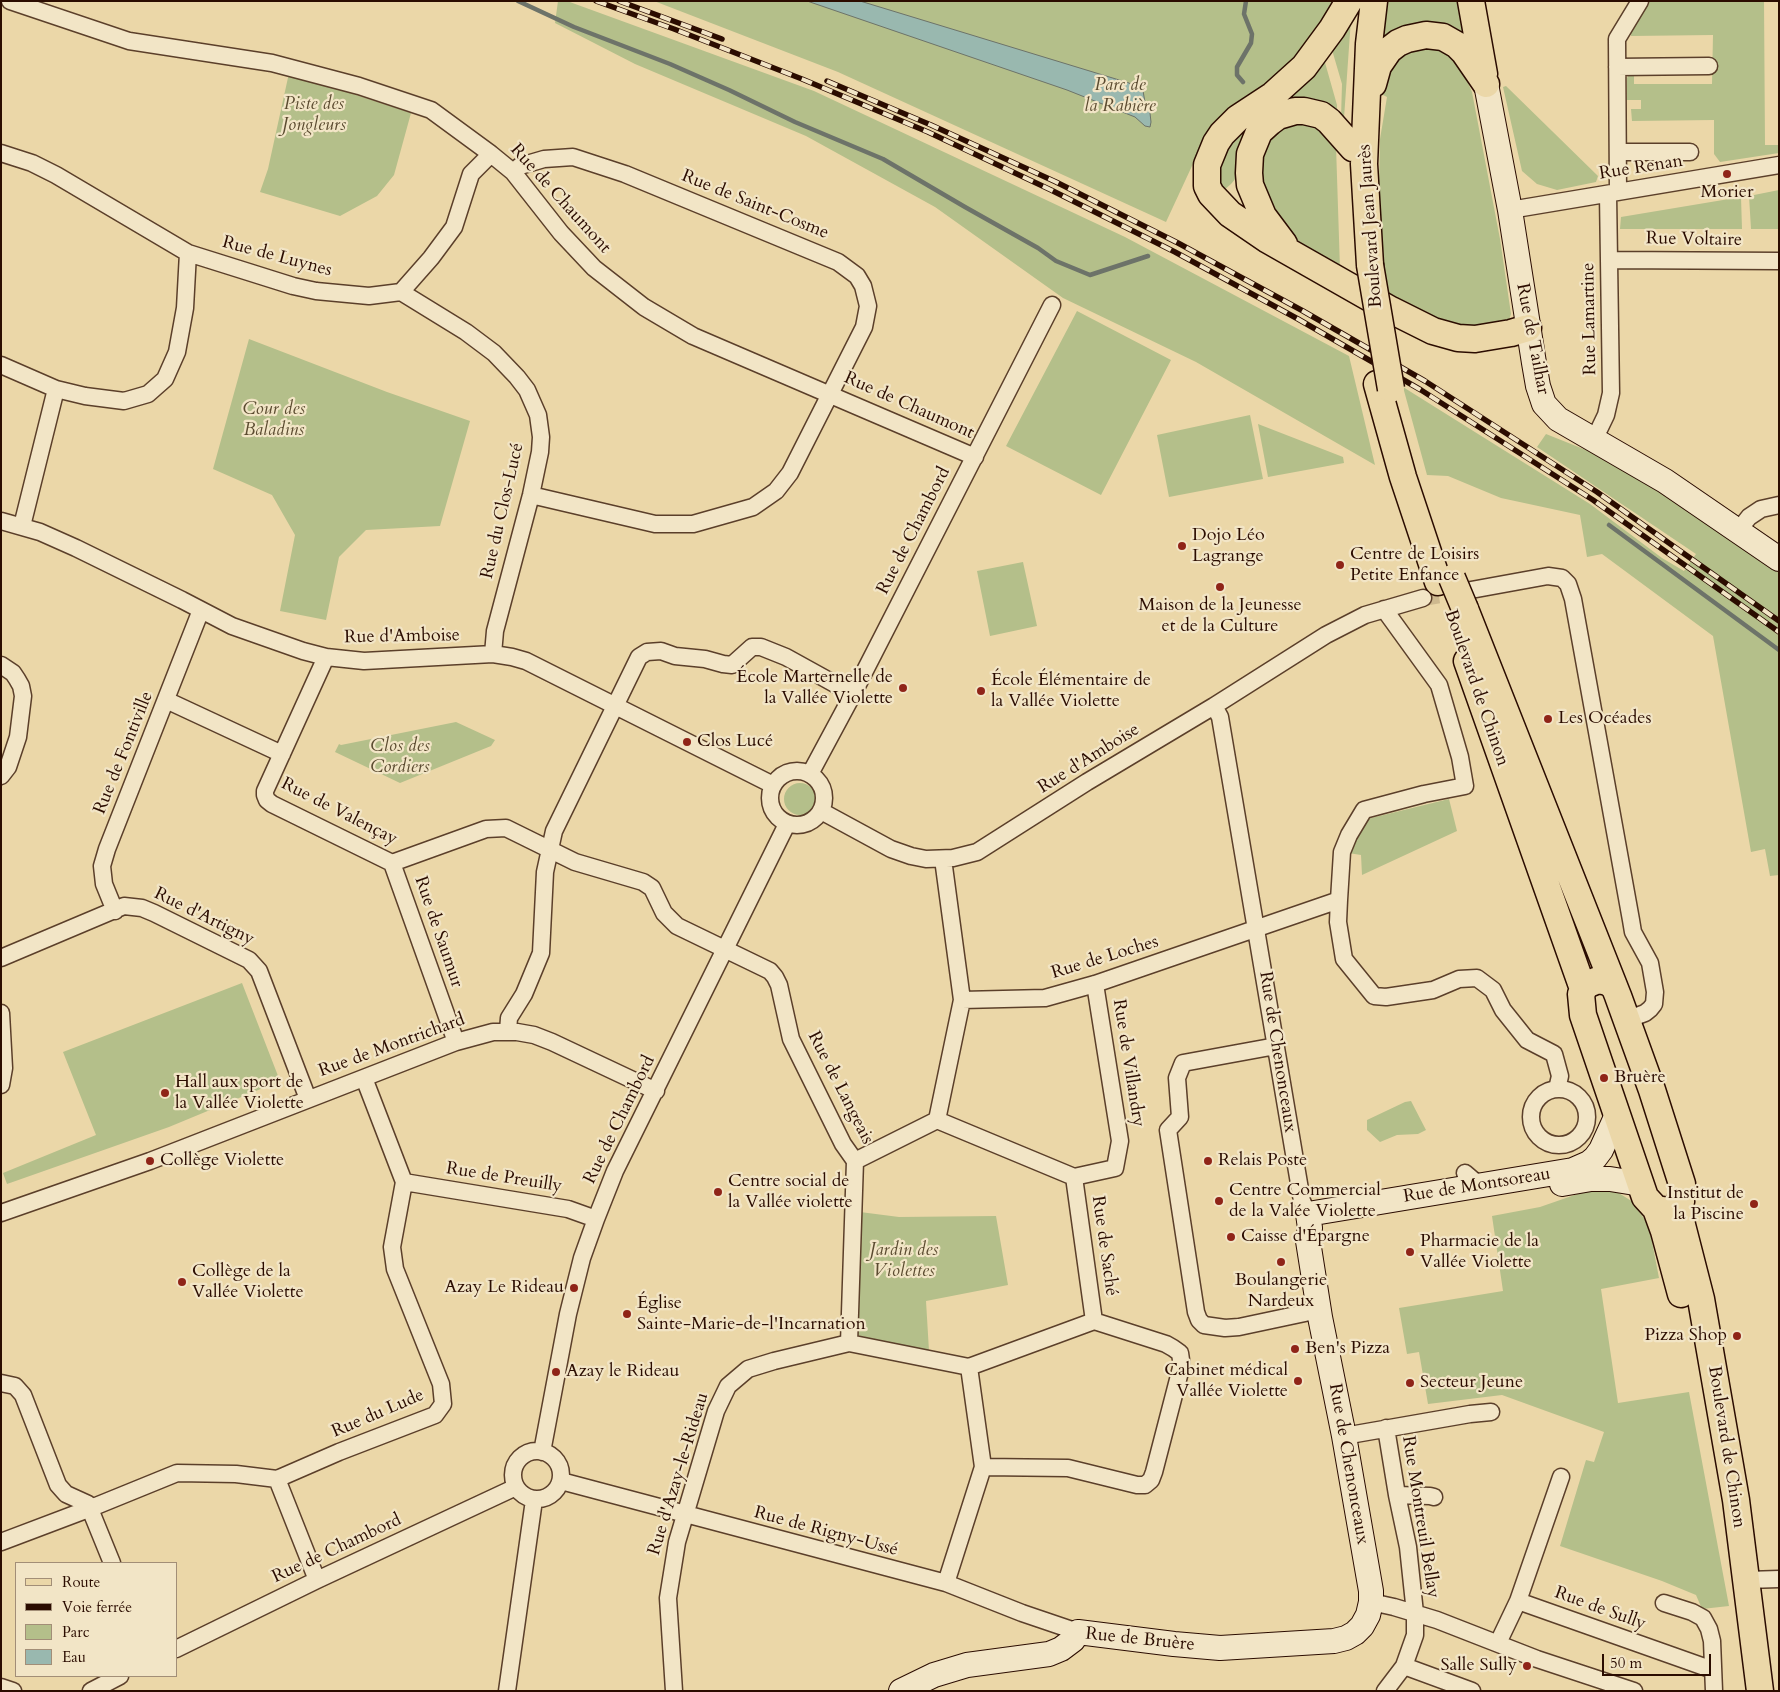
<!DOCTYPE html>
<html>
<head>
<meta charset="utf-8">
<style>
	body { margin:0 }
	#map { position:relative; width:1780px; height:1692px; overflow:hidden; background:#ebd7a8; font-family:Cardo,serif }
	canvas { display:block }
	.frame { position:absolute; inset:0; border:2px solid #2b0c00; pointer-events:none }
	.legend { position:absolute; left:15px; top:1562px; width:162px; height:115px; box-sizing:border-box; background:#f2e5c6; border:1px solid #a28e77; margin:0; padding:6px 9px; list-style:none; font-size:15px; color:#2b0c00 }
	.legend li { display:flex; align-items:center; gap:10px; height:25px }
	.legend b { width:25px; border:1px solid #a28e77 }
	.scale { position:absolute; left:1602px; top:1654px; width:109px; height:22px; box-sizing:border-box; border:2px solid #2b0c00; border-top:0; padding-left:6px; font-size:15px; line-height:18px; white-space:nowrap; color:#2b0c00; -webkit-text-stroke:4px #f2e5c6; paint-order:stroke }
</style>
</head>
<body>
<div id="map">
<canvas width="1780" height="1692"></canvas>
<div class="frame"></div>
<ul class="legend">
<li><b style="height:6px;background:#ebd7a8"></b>Route</li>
<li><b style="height:6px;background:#2b0c00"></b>Voie ferrée</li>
<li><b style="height:14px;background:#b4bf8a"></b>Parc</li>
<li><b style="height:14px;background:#99b8af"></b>Eau</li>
</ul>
<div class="scale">50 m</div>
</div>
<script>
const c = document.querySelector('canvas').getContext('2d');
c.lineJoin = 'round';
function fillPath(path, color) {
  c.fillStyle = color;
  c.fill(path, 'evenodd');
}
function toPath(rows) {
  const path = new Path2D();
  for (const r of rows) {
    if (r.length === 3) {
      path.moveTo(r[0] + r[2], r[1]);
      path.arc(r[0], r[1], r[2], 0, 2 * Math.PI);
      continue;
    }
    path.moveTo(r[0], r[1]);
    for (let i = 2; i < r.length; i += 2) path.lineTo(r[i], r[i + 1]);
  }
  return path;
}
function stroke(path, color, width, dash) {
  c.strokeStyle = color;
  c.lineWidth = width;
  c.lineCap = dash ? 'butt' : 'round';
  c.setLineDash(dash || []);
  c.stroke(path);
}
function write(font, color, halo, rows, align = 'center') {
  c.font = font + ' Cardo,serif';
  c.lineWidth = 4.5;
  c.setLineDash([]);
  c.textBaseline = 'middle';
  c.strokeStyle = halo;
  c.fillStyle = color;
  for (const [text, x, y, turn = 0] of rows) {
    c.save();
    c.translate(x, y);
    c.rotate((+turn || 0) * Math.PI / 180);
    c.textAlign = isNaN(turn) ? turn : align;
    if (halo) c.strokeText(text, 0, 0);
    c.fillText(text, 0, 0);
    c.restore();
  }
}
fillPath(toPath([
	[558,1,567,1,814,91,1125,237,1349,356,1375,465,1196,362,1063,298,935,207,806,136,635,64,555,23],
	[654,1,1335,1,1303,56,1219,125,1198,153,1166,222,838,72],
	[1382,1,1457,1,1460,19,1471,24,1475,53,1378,41],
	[1648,1,1764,1,1765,145,1779,145,1779,153,1720,162,1714,154,1714,120,1632,121,1631,109,1641,109,1641,100,1627,100,1627,78,1630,73,1634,72,1634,84,1712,84,1713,35,1631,36,1631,32],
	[1351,19,1344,118,1341,118,1342,84,1330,43],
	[1436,45,1460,64,1472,92,1500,239,1511,314,1509,320,1464,330,1386,298,1380,234,1379,182,1380,139,1387,97,1383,95,1386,79,1389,68,1404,51],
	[1324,59,1337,105,1337,120,1298,106,1231,184,1223,191,1212,177,1220,146],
	[289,73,411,113,394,175,377,196,340,216,260,192,268,169],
	[1506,86,1598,176,1596,182,1557,190,1537,184,1522,171,1503,87],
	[1314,122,1336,146,1340,269,1292,240,1261,195,1262,140,1280,125],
	[1779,190,1779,229,1751,229,1749,196],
	[1741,197,1742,229,1620,229,1621,217],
	[1077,311,1171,360,1101,495,1006,446],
	[249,339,387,392,470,421,440,526,366,530,339,557,326,620,280,611,295,535,272,495,213,469],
	[1403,387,1590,504,1662,558,1684,571,1696,554,1537,447,1546,434,1626,466,1779,573,1779,875,1770,876,1765,849,1751,852,1713,636,1602,554,1587,557,1580,515,1501,498,1448,476,1427,475],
	[1250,415,1263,479,1169,497,1157,435],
	[1258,424,1343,457,1344,463,1268,477],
	[1023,562,1037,626,990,636,977,571],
	[456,722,495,740,491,746,400,783,335,752,339,744,341,745],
	[800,799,16],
	[1449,799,1457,831,1362,875,1361,855,1342,852,1367,819],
	[242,983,280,1081,169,1127,7,1184,3,1173,96,1135,63,1052],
	[1411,1101,1426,1130,1418,1134,1397,1135,1380,1142,1367,1130,1367,1120,1405,1102],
	[1589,1190,1614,1190,1633,1202,1649,1226,1659,1278,1601,1289,1618,1403,1689,1392,1729,1606,1702,1609,1696,1595,1662,1581,1560,1546,1586,1460,1594,1462,1604,1432,1502,1395,1428,1404,1419,1352,1407,1354,1399,1308,1503,1291,1492,1216,1540,1207],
	[860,1212,899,1217,996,1216,1008,1285,926,1301,929,1351,856,1335]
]), '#b4bf8a');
const water = toPath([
	[807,1,860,1,1129,83,1143,91,1145,102,1149,104,1151,122,1150,127,1145,126,1135,117,1067,90,807,1]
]);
fillPath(water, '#99b8af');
stroke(water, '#6d7369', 1);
stroke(toPath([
	[518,1,574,27,670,64,729,90,795,122,883,159,965,207,1038,248,1056,261,1090,275,1148,256],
	[1243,82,1237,75,1237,67,1251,43,1252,34,1244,14,1246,1],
	[1609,525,1779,650]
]), '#6d7369', 4.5);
stroke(toPath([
	[1423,598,1466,591]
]), '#ceb98f', 16, [16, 8]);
const street = toPath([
	[10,1,129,41,272,63,359,86,431,110,491,154,513,172,561,233,594,268,644,307,693,336,975,457],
	[1617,67,1709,66],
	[1618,152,1690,152],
	[1,153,32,163,56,175,188,253,293,286,316,291,369,296,401,292,431,258,454,227,471,174,491,154],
	[513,172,520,166,544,159,573,157,625,174,838,262,857,276,863,286,868,306,864,327,790,473,776,491,753,507,693,524,655,524,531,495],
	[1618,192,1617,39,1640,1],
	[1510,210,1779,165],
	[1609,260,1779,261],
	[401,292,466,332,494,353,517,377,527,390,538,415,541,437,540,452,531,495,495,631,493,654],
	[1,365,56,389,85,396,124,401,148,394,165,379,177,352,185,308,188,253],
	[1594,440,1606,415,1611,393,1608,194],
	[1,521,40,532,76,548,182,600,232,626,303,651,326,657,364,661,493,654,512,657,526,661,773,785],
	[22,526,56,389],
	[1738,531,1749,517,1761,509,1779,505],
	[1471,590,1548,576,1562,578,1568,584,1573,599,1631,920,1633,932,1650,963,1655,992,1654,1004,1650,1009,1645,1013,1626,1020],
	[326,657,265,791,265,795,267,800,272,804,392,863,486,829,506,828,575,862,643,882,652,888,664,913,677,926,770,971,775,977,779,985,791,1039,843,1144,855,1161,937,1120,962,1000,943,859],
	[1,665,13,673,17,679,21,686,23,696,18,737,8,767,1,776],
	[166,700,282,754],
	[1214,706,1220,717,1302,1201,1308,1214],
	[797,798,27],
	[810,774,853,694,1052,305],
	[821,811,891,849,911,856,926,859,953,858,977,852,1087,782,1214,706,1326,635,1365,615,1423,598],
	[392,863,456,1042],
	[1339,900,1342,852,1349,835,1364,810,1424,794,1465,786,1460,757,1439,685,1384,609],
	[115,911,104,884,102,866,107,849,201,610],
	[1,958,124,906,142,908,154,913,249,960,259,971,308,1099],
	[962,1000,1045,998,1095,984,1339,900,1338,922,1344,959,1374,996,1386,997,1433,990,1459,979,1477,978,1493,990,1503,1010,1527,1040,1554,1054,1560,1076,1557,1089],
	[1,1013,4,1068,1,1085],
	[508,1031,509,1018,524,994,541,953,545,872,554,831,639,657,647,652,661,651,675,656,705,659,723,664,732,665,752,647,761,647,786,657,853,694],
	[1276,1046,1183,1063,1177,1078,1180,1117,1168,1130,1196,1312,1199,1320,1204,1325,1225,1328,1239,1327,1319,1310],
	[1559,1117,28],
	[937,1120,1074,1177,1115,1168,1120,1141,1095,984],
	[1465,1173,1479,1185],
	[1074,1177,1094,1321],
	[404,1182,568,1209,596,1219],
	[1,1213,150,1161,456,1042,493,1032,517,1032,534,1035,552,1042,656,1091],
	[849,1343,855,1161],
	[969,1367,1094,1321,1166,1344,1173,1348,1180,1353,1181,1360,1181,1368,1154,1472,1151,1480,1145,1485,1137,1485,1068,1468,983,1467],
	[1,1383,15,1386,23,1395,58,1485,66,1494,88,1504,112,1563],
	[1344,1436,1470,1414,1491,1412],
	[537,1475,24],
	[542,1452,568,1314,582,1258,596,1219,615,1171,787,824],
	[277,1479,317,1580],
	[561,1481,946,1583,1022,1613,1078,1632],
	[1397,1495,1430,1496,1434,1497],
	[1,1542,91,1508,177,1473,236,1474,277,1479,339,1452,435,1415,443,1404,441,1384,395,1269,392,1247,404,1182,364,1078],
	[1747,1580,1779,1579],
	[1518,1601,1561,1477],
	[1371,1602,1394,1607,1437,1620,1537,1659,1634,1691],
	[1664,1603,1692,1612,1703,1618,1709,1629,1712,1641,1714,1691],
	[1498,1643,1518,1601,1713,1670],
	[176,1649,317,1580,516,1487],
	[1404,1666,1472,1691],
	[1,1687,13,1691],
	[91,1691,120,1676],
	[507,1691,534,1500],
	[674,1691,668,1598,677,1542,716,1411,728,1386,748,1369,774,1361,849,1343,969,1367,983,1467,946,1583],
	[1385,1691,1404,1666,1415,1635,1415,1613,1408,1547,1397,1495,1386,1428]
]);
const secondary = toPath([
	[1486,84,1510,210,1534,363,1538,386,1544,404,1558,419,1665,481,1779,559],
	[1562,1184,1591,1179,1610,1179,1641,1184],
	[901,1691,934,1675,967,1665,1049,1654,1061,1649,1073,1640,1078,1632,1174,1644,1220,1648,1334,1641,1346,1638,1355,1633,1362,1626,1368,1615,1371,1602,1371,1591,1344,1436,1320,1317,1308,1241,1310,1228,1308,1214,1573,1170,1589,1163,1595,1158,1601,1150,1617,1115]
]);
const primary = toPath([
	[1349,1,1332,29,1304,67,1273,95,1238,118,1222,134,1216,143,1207,165,1207,186,1211,194,1230,214,1268,240,1391,310,1433,331,1458,338,1475,339,1511,333,1528,328],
	[1471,1,1484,74],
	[1373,84,1378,66,1389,50,1398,43,1407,39,1426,35,1443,37,1457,45,1464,52,1486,84],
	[1284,244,1263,216,1250,185,1249,173,1250,154,1259,132,1270,122,1278,116,1295,111,1304,111,1321,115,1329,121,1353,148],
	[1370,265,1364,164,1369,44,1374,1],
	[1377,384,1403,477,1438,582],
	[1465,609,1618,996,1652,1090,1682,1184,1681,1202,1677,1207,1670,1211,1656,1209,1645,1197,1583,1015,1581,994,1586,985,1598,980,1608,982,1613,986],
	[1467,661,1583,989],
	[1680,1205,1682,1225,1701,1299,1736,1500,1760,1691],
	[1656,1209,1664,1231,1681,1294]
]);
stroke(street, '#5b3f2a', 19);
stroke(secondary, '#2b0c00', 26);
stroke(primary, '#2b0c00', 29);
stroke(street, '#f2e5c6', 16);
stroke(secondary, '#f2e5c6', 24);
stroke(primary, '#ebd7a8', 26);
const rail = toPath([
	[596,1,674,29,802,79,928,132,1051,190,1175,252,1298,319,1421,390,1593,500,1779,632],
	[619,1,722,39],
	[827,81,931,125,1056,182,1178,243,1303,311,1425,381,1597,492,1779,621]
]);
stroke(rail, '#2b0c00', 5.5);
stroke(rail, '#f2e5c6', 4, [11]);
const primaryBridge = toPath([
	[1370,265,1391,389],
	[1452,578,1465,609]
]);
stroke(primaryBridge, '#2b0c00', 29, []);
stroke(primaryBridge, '#ebd7a8', 26);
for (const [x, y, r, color] of [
	[1727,174,5,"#8f2418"],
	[1182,546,5,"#8f2418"],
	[1340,565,5,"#8f2418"],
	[1220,587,5,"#8f2418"],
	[903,688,5,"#8f2418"],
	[981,691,5,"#8f2418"],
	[1548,719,5,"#8f2418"],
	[687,742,5,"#8f2418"],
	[1604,1078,5,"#8f2418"],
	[165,1093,5,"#8f2418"],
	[150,1161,5,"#8f2418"],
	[1208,1161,5,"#8f2418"],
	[718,1192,5,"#8f2418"],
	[1219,1201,5,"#8f2418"],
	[1754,1204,5,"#8f2418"],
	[1231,1237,5,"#8f2418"],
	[1410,1252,5,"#8f2418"],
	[1281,1262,5,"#8f2418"],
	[182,1282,5,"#8f2418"],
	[574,1288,5,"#8f2418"],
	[627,1314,5,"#8f2418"],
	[1737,1336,5,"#8f2418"],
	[1295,1349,5,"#8f2418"],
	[556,1372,5,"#8f2418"],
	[1298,1381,5,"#8f2418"],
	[1410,1383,5,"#8f2418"],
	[1527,1666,5,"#8f2418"]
]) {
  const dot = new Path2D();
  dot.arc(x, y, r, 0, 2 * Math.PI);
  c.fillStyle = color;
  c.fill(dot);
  stroke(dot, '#f2e5c6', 2);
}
write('italic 18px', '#5b4b30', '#f2e5c6', [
	["Parc de",1120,86],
	["la Rabière",1120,107],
	["Piste des",314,105],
	["Jongleurs",314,126],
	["Cour des",274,410],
	["Baladins",274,431],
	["Clos des",400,747],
	["Cordiers",400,768],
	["Jardin des",904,1251],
	["Violettes",904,1272]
]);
write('18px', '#2b0c00', '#f2e5c6', [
	["Rue Renan",1641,168,-9],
	["Rue de Chaumont",560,199,48],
	["Rue de Saint-Cosme",755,205,22],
	["Boulevard Jean Jaurès",1371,226,-94],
	["Rue Voltaire",1694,240,1],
	["Rue de Luynes",277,257,15],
	["Rue Lamartine",1590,319,-91],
	["Rue de Tailhar",1532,339,79],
	["Rue de Chaumont",909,406,24],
	["Rue du Clos-Lucé",503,511,-77],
	["Rue de Chambord",914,531,-63],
	["Rue d'Amboise",402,637,-1],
	["Boulevard de Chinon",1476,688,71],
	["Rue de Fontiville",124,753,-68],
	["Rue d'Amboise",1089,759,-32],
	["Rue de Valençay",339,812,27],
	["Rue d'Artigny",204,917,26],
	["Rue de Saumur",438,932,71],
	["Rue de Loches",1105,958,-17],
	["Rue de Montrichard",392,1046,-20],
	["Rue de Chenonceaux",1277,1052,81],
	["Rue de Villandry",1128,1063,81],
	["Rue de Langeais",840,1088,63],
	["Rue de Chambord",620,1120,-64],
	["Rue de Preuilly",504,1178,9],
	["Rue de Montsoreau",1477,1186,-9],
	["Rue de Saché",1104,1246,82],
	["Rue du Lude",378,1414,-23],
	["Boulevard de Chinon",1726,1447,81],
	["Rue de Chenonceaux",1348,1464,80],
	["Rue d'Azay-le-Rideau",679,1474,-73],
	["Rue Montreuil Bellay",1420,1517,81],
	["Rue de Rigny-Ussé",826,1532,15],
	["Rue de Chambord",337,1549,-25],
	["Rue de Sully",1600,1609,20],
	["Rue de Bruère",1140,1640,6]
]);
write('18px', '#2b0c00', '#f2e5c6', [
	["Morier",1727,193,"center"],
	["Dojo Léo",1192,536],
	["Lagrange",1192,557],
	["Centre de Loisirs",1350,555],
	["Petite Enfance",1350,576],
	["Maison de la Jeunesse",1220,606,"center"],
	["et de la Culture",1220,627,"center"],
	["École Marternelle de",893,678,"right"],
	["la Vallée Violette",893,699,"right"],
	["École Élémentaire de",991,681],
	["la Vallée Violette",991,702],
	["Les Océades",1558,719],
	["Clos Lucé",697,742],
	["Bruère",1614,1078],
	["Hall aux sport de",175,1083],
	["la Vallée Violette",175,1104],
	["Collège Violette",160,1161],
	["Relais Poste",1218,1161],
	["Centre social de",728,1182],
	["la Vallée violette",728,1203],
	["Centre Commercial",1229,1191],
	["de la Valée Violette",1229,1212],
	["Institut de",1744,1194,"right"],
	["la Piscine",1744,1215,"right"],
	["Caisse d'Épargne",1241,1237],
	["Pharmacie de la",1420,1242],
	["Vallée Violette",1420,1263],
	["Collège de la",192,1272],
	["Vallée Violette",192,1293],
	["Boulangerie",1281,1281,"center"],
	["Nardeux",1281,1302,"center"],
	["Azay Le Rideau",564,1288,"right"],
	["Église",637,1304],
	["Sainte-Marie-de-l'Incarnation",637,1325],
	["Pizza Shop",1727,1336,"right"],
	["Ben's Pizza",1305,1349],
	["Cabinet médical",1288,1371,"right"],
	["Vallée Violette",1288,1392,"right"],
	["Azay le Rideau",566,1372],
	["Secteur Jeune",1420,1383],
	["Salle Sully",1517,1666,"right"]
], 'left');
</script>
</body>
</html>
